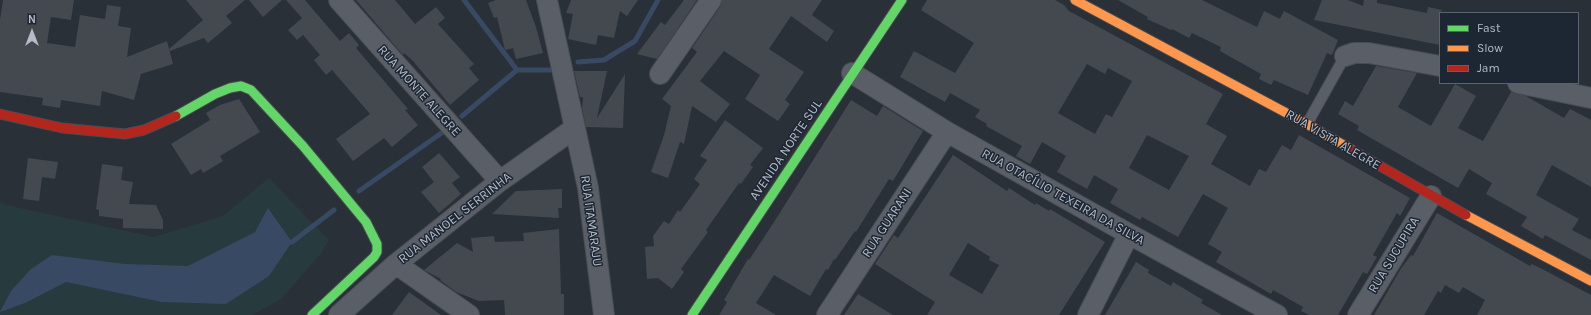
<!DOCTYPE html>
<html>
<head>
<meta charset="utf-8">
<style>
	body { margin:0 }
	#map { position:relative; width:1591px; height:315px; overflow:hidden; background:#2a3038; font-family:Karla,sans-serif }
	canvas { display:block }
	.legend { position:absolute; left:1439px; top:12px; width:140px; height:72px; box-sizing:border-box; background:#1d2633; border:1px solid #59626f; margin:0; padding:5px 7px; list-style:none; font-size:12px; color:#b4bcc9 }
	.legend li { display:flex; align-items:center; gap:8px; height:20px }
	.legend b { width:20px; border:1px solid #59626f }
	.north { position:absolute; left:12px; top:12px; width:40px; height:40px; -webkit-text-stroke:3px #1d2633; paint-order:stroke; rotate:0deg; font-size:11px; font-weight:700; line-height:16px; text-align:center; color:#b4bcc9 }
	.north::after { content:''; display:block; margin:auto; width:14px; height:18px; background:#b4bcc9; clip-path:polygon(50% 0,100% 100%,50% 72%,0 100%) }
</style>
</head>
<body>
<div id="map">
<canvas width="1591" height="315"></canvas>
<ul class="legend">
<li><b style="height:5px;background:#63d668"></b>Fast</li>
<li><b style="height:5px;background:#ff974d"></b>Slow</li>
<li><b style="height:5px;background:#b3261e"></b>Jam</li>
</ul>
<div class="north">N</div>
</div>
<script>
const c = document.querySelector('canvas').getContext('2d');
c.lineJoin = 'round';
function fillPath(path, color) {
  c.fillStyle = color;
  c.fill(path, 'evenodd');
}
function toPath(rows) {
  const path = new Path2D();
  for (const r of rows) {
    path.moveTo(r[0], r[1]);
    for (let i = 2; i < r.length; i += 2) path.lineTo(r[i], r[i + 1]);
  }
  return path;
}
function stroke(path, color, width, dash) {
  c.strokeStyle = color;
  c.lineWidth = width;
  c.lineCap = dash ? 'butt' : 'round';
  c.setLineDash(dash || []);
  c.stroke(path);
}
function write(font, color, halo, rows, align = 'center') {
  c.font = font + ' Karla,sans-serif';
  c.lineWidth = 3;
  c.setLineDash([]);
  c.textBaseline = 'middle';
  c.strokeStyle = halo;
  c.fillStyle = color;
  for (const [text, x, y, turn = 0] of rows) {
    c.save();
    c.translate(x, y);
    c.rotate((+turn || 0) * Math.PI / 180);
    c.textAlign = isNaN(turn) ? turn : align;
    if (halo) c.strokeText(text, 0, 0);
    c.fillText(text, 0, 0);
    c.restore();
  }
}
fillPath(toPath([
	[269,178,329,240,320,255,281,299,252,315,0,315,0,201,6,205,154,237,223,216]
]), '#273a3e');
fillPath(toPath([
	[268,208,292,242,269,276,226,304,162,302,66,282,25,303,0,312,11,291,31,269,52,255,125,264,188,266,255,232]
]), '#384963');
stroke(toPath([
	[464,0,517,70],
	[578,62,604,60,635,41,658,0],
	[462,116,517,70,550,70],
	[359,191,443,132],
	[292,242,334,210]
]), '#384963', 5);
fillPath(toPath([
	[3,0,74,0,71,20,51,17,47,43,75,47,80,15,105,19,107,5,121,7,118,26,131,28,127,57,167,41,173,64,141,74,134,100,102,91,100,106,61,100,60,108,42,105,43,98,0,92,0,20],
	[186,0,245,0,226,16,232,23,208,43,204,38,170,51,169,49,203,20],
	[249,0,282,0,263,17],
	[286,0,305,0,340,41,349,33,359,45,356,48,408,109,405,110,418,125,392,147,384,138,353,161,336,139,370,114,332,70,326,75,314,60,320,55,303,35,297,40,288,30,302,18],
	[356,0,395,0,415,24,436,7,445,18,438,24,474,64,469,68,479,80,450,105,413,61,404,53,403,55],
	[496,0,526,0,536,27,543,53,516,59,513,48,505,50,497,17,494,18,488,3],
	[571,0,638,0,627,16,620,11,614,38,598,35,596,45,568,39,573,14,566,13],
	[684,0,697,0,657,59,637,54,661,22,665,25],
	[722,0,822,0,812,15,834,31,827,42,791,16,769,49,804,72,785,100,790,104,778,121,745,99,760,75,724,51,700,81,730,104,716,122,692,106,684,144,680,142,668,178,651,172,664,135,671,106,662,99,697,52,692,48,720,7],
	[927,0,1055,0,1064,5,1069,11,1223,94,1206,124,1227,136,1211,164,1250,186,1259,169,1266,172,1282,145,1291,150,1299,135,1410,198,1400,216,1397,213,1373,255,1377,257,1367,274,1363,272,1338,315,1309,315,1301,311,1303,307,1273,290,1271,294,1216,262,1222,252,1208,244,1228,208,1203,194,1178,237,1142,217,1140,220,1110,203,1118,189,1094,175,1087,189,1057,172,1066,156,1042,142,1030,164,1016,156,1022,146,986,126,987,124,975,117,980,110,950,93,945,102,900,77,914,51,955,73,974,43,921,10],
	[1087,64,1105,74,1108,68,1132,81,1112,117,1106,114,1095,134,1058,113],
	[1147,135,1189,156,1169,190,1129,168],
	[1118,0,1202,0,1257,27,1264,11,1280,19,1284,11,1338,40,1332,55,1327,53,1308,95,1274,80,1271,85,1259,79,1261,74,1220,51,1221,47,1192,33,1189,38,1172,29,1171,30,1147,19,1148,17],
	[1322,0,1348,0,1363,6,1364,0,1377,0,1377,3,1427,13,1428,7,1442,10,1440,13,1440,45,1314,20],
	[1376,66,1417,73,1398,107,1431,126,1455,84,1476,96,1458,128,1483,141,1511,92,1526,96,1564,118,1570,109,1591,120,1591,187,1552,165,1536,195,1579,219,1572,230,1591,240,1591,260,1545,235,1543,239,1521,226,1527,217,1486,194,1492,183,1469,169,1458,188,1357,130,1359,126,1338,114,1345,101,1353,106],
	[574,71,607,71,597,118,625,74,623,128,586,127,582,108,583,97,580,97],
	[239,99,260,132,220,156,223,161,203,173,201,169,191,175,171,144,210,120,206,113,220,105],
	[851,100,877,116,883,106,923,131,893,181,889,179,856,232,855,231,835,260,834,259,828,270,826,269,810,296,774,275,756,303,776,315,719,315,727,302,724,300,748,259,749,260,774,222],
	[725,120,763,148,750,165,753,167,741,184,739,183,706,230,708,232,681,269,684,272,672,289,658,278,647,279,645,247,654,246,653,236,664,221,669,224,678,210,680,212,700,184,694,179,707,160,700,156],
	[439,153,460,177,452,183,461,194,439,213,421,192,434,182,422,167],
	[953,155,1007,191,1009,188,1035,205,1036,203,1049,211,1050,209,1105,242,1059,315,927,315,935,302,875,264,894,235,898,238],
	[968,243,990,257,989,260,999,265,982,294,949,275],
	[28,158,58,162,55,179,42,177,39,201,23,199],
	[102,164,123,167,121,180,133,182,129,204,156,205,163,220,163,229,123,228,123,219,99,216,99,210,96,209],
	[562,189,562,208,558,208,559,218,492,214,516,191],
	[1437,213,1530,266,1532,264,1548,272,1591,295,1591,315,1477,315,1485,300,1463,287,1459,293,1445,285,1441,293,1438,291,1424,315,1374,315,1400,270,1411,255,1413,256],
	[559,229,561,294,564,294,564,315,505,315,504,300,479,301,456,292,440,280,441,279,424,270,457,243,473,252,471,238,494,236,495,242,524,241,523,233],
	[1136,262,1149,270,1148,273,1171,286,1173,282,1203,300,1201,303,1222,315,1105,315],
	[409,292,441,315,392,315],
	[858,294,893,315,844,315]
]), '#444950');
const lane = toPath([
	[1307,124,1345,56]
]);
const street = toPath([
	[339,0,500,181],
	[547,0,588,188,604,315],
	[1345,56,1354,53,1369,53,1440,66],
	[852,73,947,132,1129,234,1277,315],
	[660,74,711,0],
	[1518,83,1591,98],
	[396,264,469,315],
	[339,315,396,264,500,181,575,128],
	[827,315,947,132],
	[1088,315,1129,234],
	[1358,315,1431,196]
]);
const fast = toPath([
	[176,116,215,94,230,88,241,86,251,90,303,146,366,222,377,244,377,252,374,257,312,315],
	[692,315,902,0]
]);
const slow = toPath([
	[1075,0,1307,124,1352,150],
	[1466,215,1591,281]
]);
const jam = toPath([
	[0,114,62,128,125,134,144,130,176,116],
	[1352,150,1466,215]
]);
stroke(lane, '#484c53', 12);
stroke(street, '#484c53', 22);
stroke(fast, '#484c53', 11);
stroke(slow, '#484c53', 11);
stroke(jam, '#484c53', 11);
stroke(lane, '#5a5e66', 10);
stroke(street, '#5a5e66', 20);
stroke(fast, '#63d668', 9);
stroke(slow, '#ff974d', 9);
stroke(jam, '#b3261e', 9);
write('13px', '#b4bcc9', '#1d2633', [
	["RUA MONTE ALEGRE",419,91,48],
	["RUA VISTA ALEGRE",1333,140,30],
	["AVENIDA NORTE SUL",786,150,-56],
	["RUA OTACÍLIO TEXEIRA DA SILVA",1063,197,29],
	["RUA MANOEL SERRINHA",455,218,-38],
	["RUA ITAMARAJU",591,221,82],
	["RUA GUARANI",887,223,-57],
	["RUA SUCUPIRA",1394,255,-59]
]);
</script>
</body>
</html>
